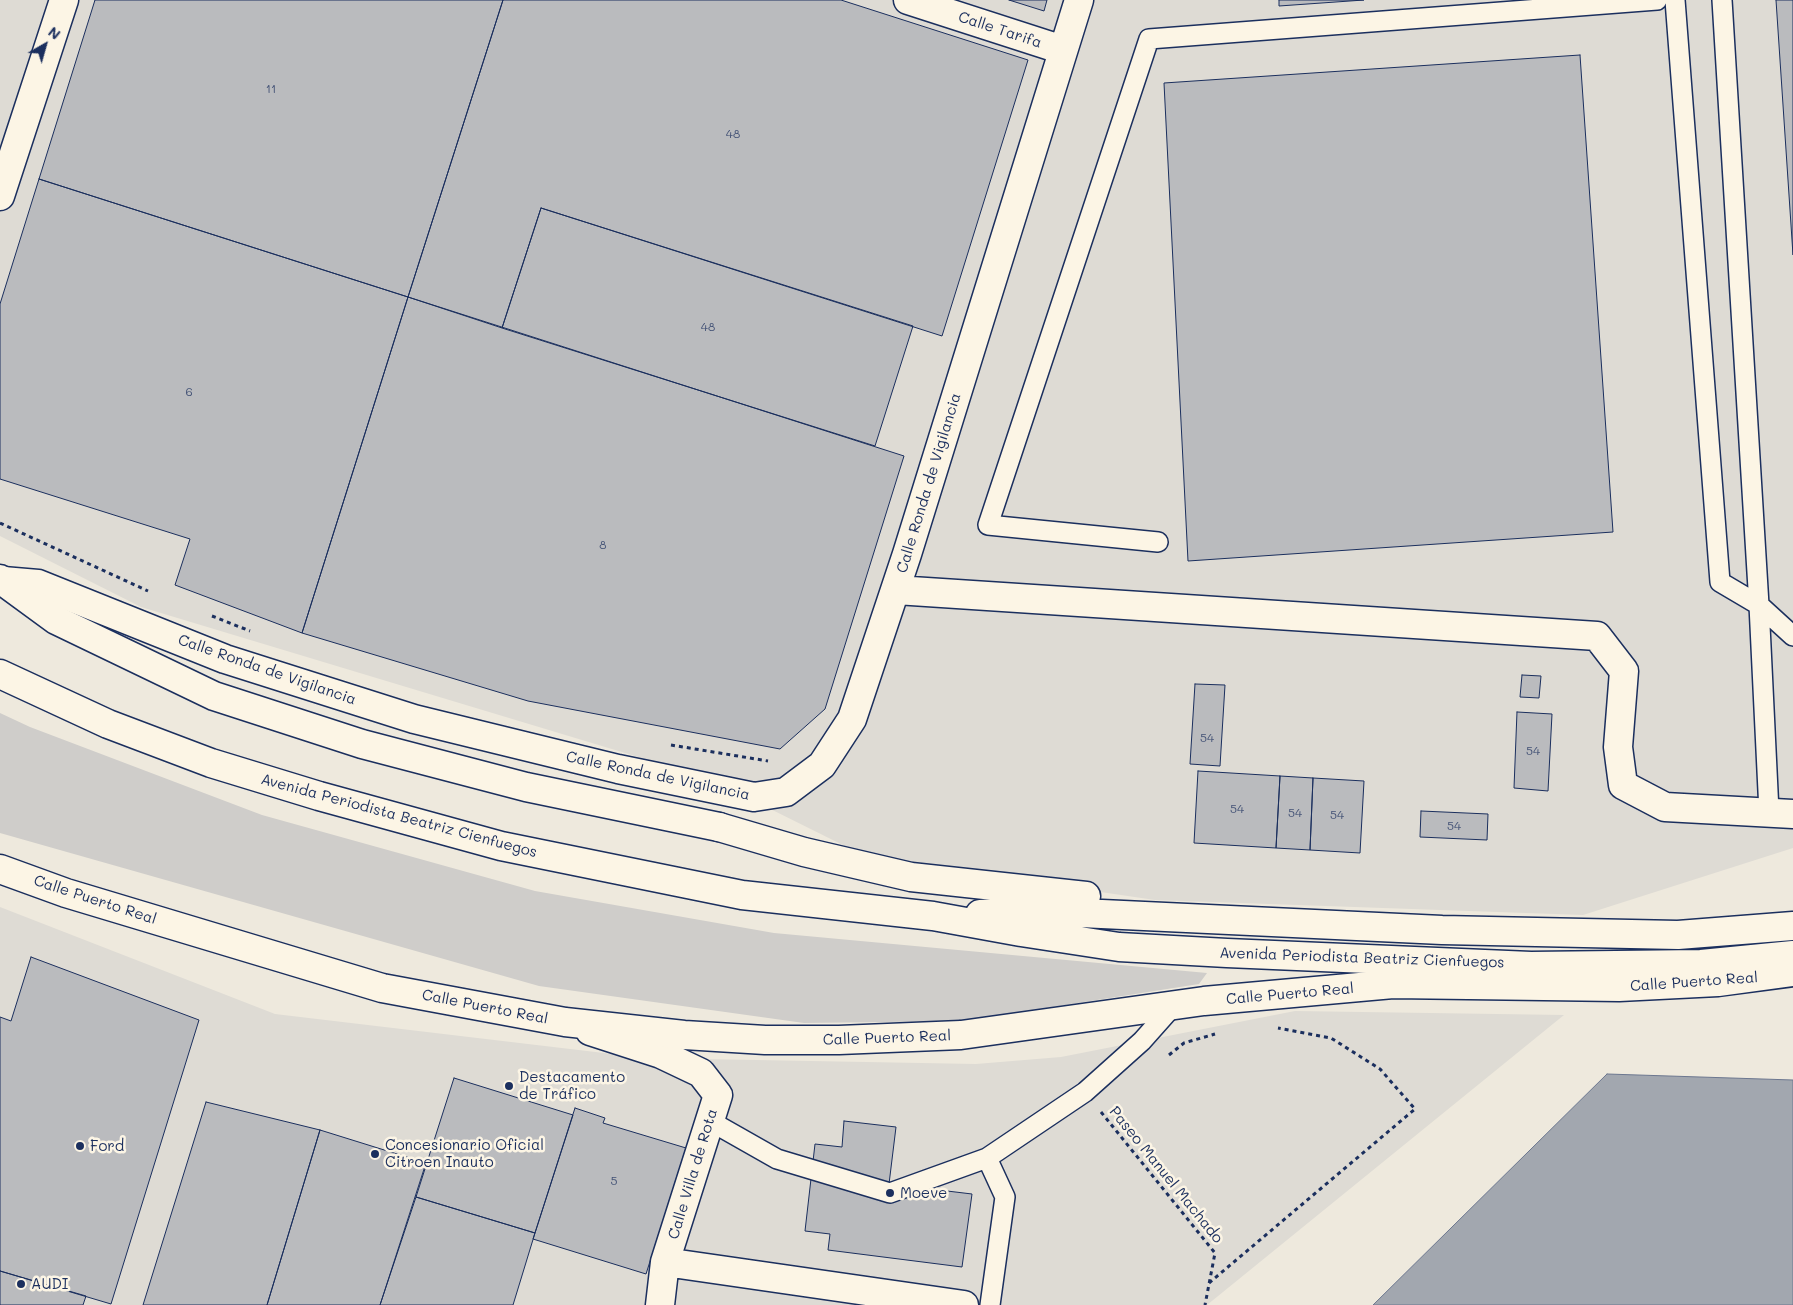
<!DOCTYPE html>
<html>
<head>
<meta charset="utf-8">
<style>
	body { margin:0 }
	#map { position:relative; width:1793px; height:1305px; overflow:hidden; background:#eee9dd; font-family:Mali,sans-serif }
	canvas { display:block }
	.north { position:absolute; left:20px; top:20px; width:50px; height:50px; -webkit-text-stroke:4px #fcf5e5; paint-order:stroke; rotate:38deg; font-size:14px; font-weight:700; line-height:20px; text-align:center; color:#1b2f5e }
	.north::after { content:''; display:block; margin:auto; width:18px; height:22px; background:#1b2f5e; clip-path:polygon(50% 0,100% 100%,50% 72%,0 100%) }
</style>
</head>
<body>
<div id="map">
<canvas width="1793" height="1305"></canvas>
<div class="north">N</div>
</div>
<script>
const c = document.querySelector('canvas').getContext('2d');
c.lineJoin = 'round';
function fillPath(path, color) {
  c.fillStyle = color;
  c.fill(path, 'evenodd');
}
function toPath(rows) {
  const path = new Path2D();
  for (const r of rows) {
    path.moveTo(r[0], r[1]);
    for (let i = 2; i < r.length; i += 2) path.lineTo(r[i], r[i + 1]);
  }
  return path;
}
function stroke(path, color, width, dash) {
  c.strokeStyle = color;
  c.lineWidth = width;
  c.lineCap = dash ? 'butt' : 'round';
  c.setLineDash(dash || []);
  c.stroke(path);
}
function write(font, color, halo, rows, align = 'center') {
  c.font = font + ' Mali,sans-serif';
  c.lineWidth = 5;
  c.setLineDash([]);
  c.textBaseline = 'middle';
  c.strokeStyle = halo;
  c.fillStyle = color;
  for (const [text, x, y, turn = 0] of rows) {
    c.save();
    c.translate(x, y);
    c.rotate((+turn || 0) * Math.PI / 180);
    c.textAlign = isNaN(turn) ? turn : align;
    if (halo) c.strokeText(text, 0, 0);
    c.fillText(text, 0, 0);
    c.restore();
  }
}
fillPath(toPath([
	[0,0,1793,0,1793,848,1583,915,1155,900,869,858,708,778,141,607,0,536],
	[0,907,275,1014,646,1058,976,1064,1061,1057,1295,1011,1564,1015,1207,1305,0,1305]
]), '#dedbd4');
fillPath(toPath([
	[0,713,30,727,262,815,535,891,774,933,1207,973,1199,984,963,1021,804,1023,539,986,0,833]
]), '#cfcdca');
const water = toPath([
	[1607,1074,1793,1080,1793,1305,1373,1305,1607,1074]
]);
fillPath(water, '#a2a7af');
stroke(water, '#6c778f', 1);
const building = toPath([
	[95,0,503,0,408,297,39,179,95,0],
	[503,0,841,0,1028,60,942,336,541,208,502,328,408,297,503,0],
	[1009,0,1047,0,1044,11,1009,0],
	[1279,0,1364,0,1279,6,1279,0],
	[1776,0,1793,0,1793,255,1776,0],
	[1580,55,1613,532,1188,561,1164,83,1580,55],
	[39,179,408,297,302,633,175,585,190,539,0,479,0,304,39,179],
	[541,208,913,326,875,446,502,328,541,208],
	[408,297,904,456,825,709,780,749,528,701,302,633,408,297],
	[1522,675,1541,676,1539,698,1520,697,1522,675],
	[1195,684,1225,685,1220,766,1190,764,1195,684],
	[1517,712,1552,714,1548,791,1514,788,1517,712],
	[1198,771,1280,776,1276,848,1194,843,1198,771],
	[1280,776,1313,778,1310,850,1276,848,1280,776],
	[1313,778,1364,781,1360,853,1310,850,1313,778],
	[1421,811,1488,814,1487,840,1420,837,1421,811],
	[31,957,199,1020,111,1304,0,1271,0,1017,11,1021,31,957],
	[454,1078,573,1115,535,1233,416,1197,454,1078],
	[206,1102,320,1130,267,1305,143,1305,206,1102],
	[575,1108,605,1118,603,1123,686,1148,646,1274,533,1239,575,1108],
	[844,1121,896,1127,889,1184,972,1194,962,1267,828,1250,830,1234,805,1231,815,1144,842,1147,844,1121],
	[320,1130,426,1163,380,1305,267,1305,320,1130],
	[416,1197,535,1233,513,1305,380,1305,416,1197],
	[0,1271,86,1296,83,1305,0,1305,0,1271]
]);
fillPath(building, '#babbbe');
stroke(building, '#1b2f5e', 1);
const lane = toPath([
	[1675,0,1720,582,1759,605,1769,812],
	[1722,0,1759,605,1793,636],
	[1158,542,988,525,1149,39,1657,0],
	[710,1121,777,1159,890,1193,987,1158,1085,1092,1142,1041,1174,1005],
	[987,1158,1005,1197,990,1305]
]);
const street = toPath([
	[908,0,1063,50],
	[3,581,38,584,225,659,414,719,618,769,754,797,786,792,822,765,852,719,907,554,1079,0],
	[896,590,1597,636,1624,671,1618,747,1623,785,1665,807,1793,814],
	[590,1031,661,1054,701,1073,718,1095,665,1262,660,1305],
	[665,1262,964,1305]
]);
const secondary = toPath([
	[0,196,64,0]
]);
const primary = toPath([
	[0,579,56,620,214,696,362,744,526,787,719,827],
	[0,869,66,893,382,988,565,1022,684,1035,765,1040,839,1040,961,1035,1204,1001,1393,984,1619,987,1718,982,1793,972]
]);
const highway = toPath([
	[0,674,108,724,211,763,319,796,501,846,742,895,933,916,1021,932,1119,947,1227,953,1531,966,1701,964,1793,955],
	[719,827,804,852,911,877,1086,896],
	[980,914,1038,911,1442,930,1678,935,1793,926]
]);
stroke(lane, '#1b2f5e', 22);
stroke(street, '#1b2f5e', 31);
stroke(secondary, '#1b2f5e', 31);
stroke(primary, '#1b2f5e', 31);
stroke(highway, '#1b2f5e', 31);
stroke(toPath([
	[0,523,148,591],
	[212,616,250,631],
	[671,745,768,761],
	[1169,1055,1184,1043,1215,1034],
	[1101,1112,1215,1253,1205,1305],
	[1209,1283,1415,1109,1380,1069,1331,1038,1278,1028]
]), '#1b2f5e', 3, [4, 4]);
stroke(lane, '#fcf5e5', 19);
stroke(street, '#fcf5e5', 28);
stroke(secondary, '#fcf5e5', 28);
stroke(primary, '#fcf5e5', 28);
stroke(highway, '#fcf5e5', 28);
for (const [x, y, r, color] of [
	[509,1086,5,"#1b2f5e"],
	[80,1146,5,"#1b2f5e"],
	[375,1154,5,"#1b2f5e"],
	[890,1193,5,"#1b2f5e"],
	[21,1284,5,"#1b2f5e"]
]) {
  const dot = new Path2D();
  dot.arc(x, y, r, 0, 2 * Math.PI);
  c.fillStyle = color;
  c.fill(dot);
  stroke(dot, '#fcf5e5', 2);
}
write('12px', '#435276', null, [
	["11",271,89],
	["48",733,134],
	["48",708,327],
	["6",189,392],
	["8",603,545],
	["54",1207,738],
	["54",1533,751],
	["54",1237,809],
	["54",1295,813],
	["54",1337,815],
	["54",1454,826],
	["5",614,1181]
]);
write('15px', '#1b2f5e', '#fcf5e5', [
	["Calle Tarifa",1000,30,18],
	["Calle Ronda de Vigilancia",929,483,-73],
	["Calle Ronda de Vigilancia",267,670,19],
	["Calle Ronda de Vigilancia",658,776,12],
	["Avenida Periodista Beatriz Cienfuegos",399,816,15],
	["Calle Puerto Real",95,900,18],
	["Avenida Periodista Beatriz Cienfuegos",1362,958,2],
	["Calle Puerto Real",1694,982,-4],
	["Calle Puerto Real",1290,994,-5],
	["Calle Puerto Real",485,1007,11],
	["Calle Puerto Real",887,1038,-2],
	["Calle Villa de Rota",693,1174,-73],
	["Paseo Manuel Machado",1166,1175,51]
]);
write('15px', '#1b2f5e', '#fcf5e5', [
	["Destacamento",519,1077],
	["de Tráfico",519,1094],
	["Concesionario Oficial",385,1145],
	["Citroen Inauto",385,1162],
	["Ford",90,1146],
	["Moeve",900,1193],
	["AUDI",31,1284]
], 'left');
</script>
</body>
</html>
